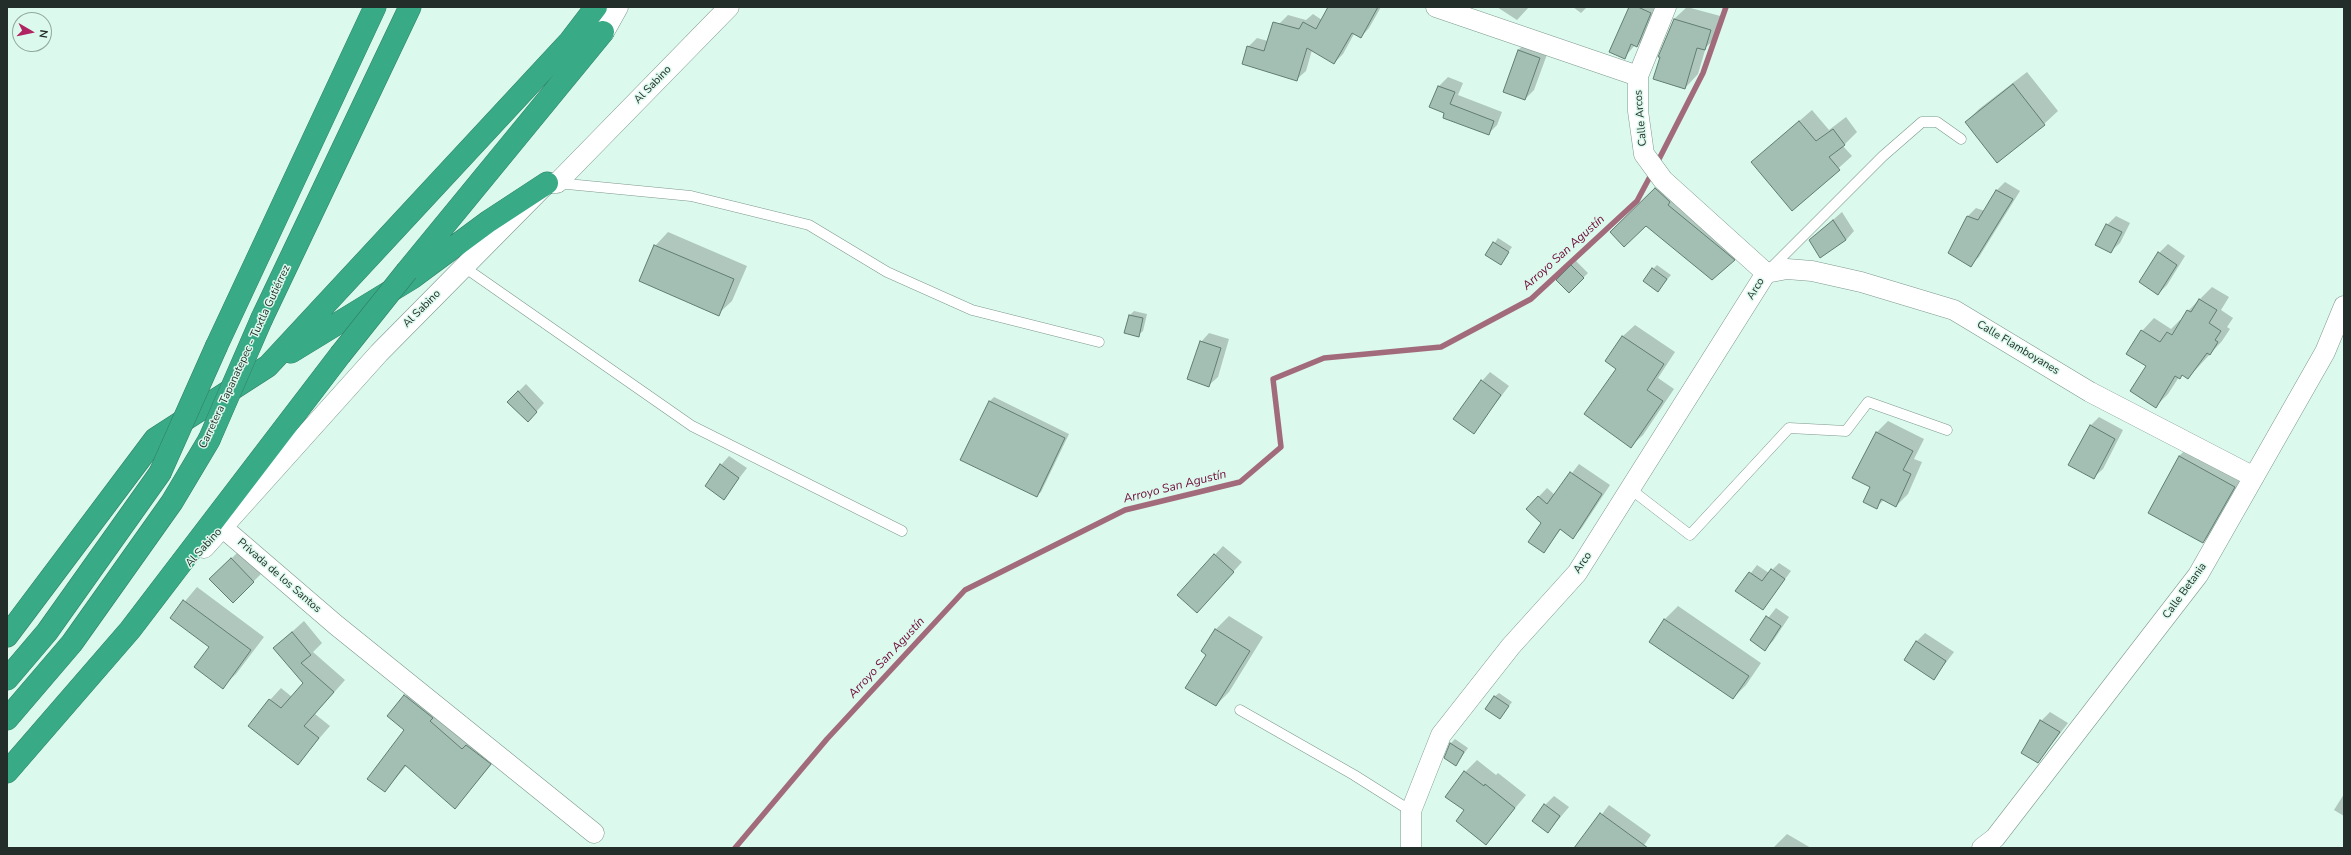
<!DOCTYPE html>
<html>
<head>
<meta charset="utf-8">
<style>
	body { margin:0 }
	#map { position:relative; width:2351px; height:855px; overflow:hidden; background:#dbf9ec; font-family:"Nunito Sans",sans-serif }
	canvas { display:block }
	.frame { position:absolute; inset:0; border:8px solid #232e2a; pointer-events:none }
	.north { position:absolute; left:12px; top:12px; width:40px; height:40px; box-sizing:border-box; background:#dbf9ec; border:1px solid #91a89e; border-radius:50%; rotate:99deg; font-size:11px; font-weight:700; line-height:16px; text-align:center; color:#232e2a }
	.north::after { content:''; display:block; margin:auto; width:14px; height:18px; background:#b02561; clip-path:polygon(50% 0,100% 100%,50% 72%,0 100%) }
</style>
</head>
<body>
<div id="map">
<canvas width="2351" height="855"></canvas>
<div class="frame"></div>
<div class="north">N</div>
</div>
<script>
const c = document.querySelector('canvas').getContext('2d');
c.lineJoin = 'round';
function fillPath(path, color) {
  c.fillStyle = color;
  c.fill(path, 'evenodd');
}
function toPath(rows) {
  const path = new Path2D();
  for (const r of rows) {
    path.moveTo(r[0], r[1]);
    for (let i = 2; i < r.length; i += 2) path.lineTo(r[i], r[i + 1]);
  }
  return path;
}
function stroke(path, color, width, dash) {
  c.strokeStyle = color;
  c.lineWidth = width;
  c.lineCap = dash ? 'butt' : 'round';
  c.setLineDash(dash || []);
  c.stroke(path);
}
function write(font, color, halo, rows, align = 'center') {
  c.font = font + ' "Nunito Sans",sans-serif';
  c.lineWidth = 3;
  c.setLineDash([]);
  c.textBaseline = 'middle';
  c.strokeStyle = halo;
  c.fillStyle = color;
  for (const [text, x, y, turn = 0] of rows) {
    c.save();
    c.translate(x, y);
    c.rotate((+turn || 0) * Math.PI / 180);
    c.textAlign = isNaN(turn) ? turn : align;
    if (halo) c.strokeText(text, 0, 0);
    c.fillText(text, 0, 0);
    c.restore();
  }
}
fillPath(toPath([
	[1329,7,1381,7,1369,28,1361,37,1354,34,1343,54,1334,63,1312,50,1306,71,1297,79,1248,47,1257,38,1268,41,1279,24,1288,15,1306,20,1313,14,1322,20],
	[1497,7,1529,7,1517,20],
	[1573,7,1587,7,1581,13],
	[1631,7,1658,7,1646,37,1637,46,1635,45,1624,58],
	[1687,7,1724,17,1718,36,1706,47,1698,74,1685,88,1674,19],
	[1527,42,1549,49,1534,90,1525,99,1518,50],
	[2027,72,2058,111,2044,124,1997,162,1966,122,1979,109],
	[1448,77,1463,83,1458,95,1502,112,1497,125,1488,134,1431,106,1439,86],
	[1812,110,1829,130,1846,117,1857,132,1843,146,1852,156,1792,210,1752,162],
	[1665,180,1743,251,1734,260,1646,225,1611,232],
	[2005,182,2020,191,1979,257,1971,265,1968,216,1976,208,1985,211,1997,190],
	[1842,212,1854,231,1846,240,1810,240],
	[2116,216,2130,223,2120,243,2111,251,2107,225],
	[668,232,747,266,732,301,718,314,655,246],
	[1498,238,1512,247,1500,264,1486,255],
	[2168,244,2185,256,2167,285,2158,294,2159,253],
	[1576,261,1588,273,1569,292,1557,280],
	[1657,265,1671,275,1658,290,1653,269],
	[2212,287,2229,297,2221,310,2233,318,2227,327,2230,329,2222,341,2200,365,2188,378,2183,375,2179,377,2168,394,2156,406,2142,331,2154,318,2171,329,2180,320,2182,321,2188,311],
	[1134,311,1147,314,1143,331,1138,335,1130,315],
	[1635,325,1675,352,1658,378,1674,389,1643,435,1631,446,1617,368,1606,361,1623,336],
	[1209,333,1229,339,1218,377,1209,385,1201,342],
	[1490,372,1509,386,1473,433,1482,381],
	[526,384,544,403,528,421,508,402],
	[994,397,1069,434,1041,492,1036,496,989,402],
	[2099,417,2123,430,2103,469,2094,477,2090,426],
	[1888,421,1924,439,1914,459,1922,462,1908,494,1896,506,1884,500,1876,507,1871,487,1877,432],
	[2193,443,2248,473,2216,529,2203,542,2179,456],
	[729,456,747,468,724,498,721,465],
	[1579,464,1610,485,1581,529,1573,537,1561,529,1544,551,1542,523,1527,509,1547,488,1555,495],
	[1223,546,1242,562,1197,612,1178,595],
	[240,550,262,573,233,602,211,579],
	[1779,563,1791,571,1763,609,1737,591,1757,565,1769,573],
	[197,587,264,637,236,674,222,687,210,647,171,618],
	[1678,606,1761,663,1746,685,1733,698,1650,641,1665,619],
	[1776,608,1789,617,1773,641,1765,649,1751,640],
	[1229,616,1263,637,1229,692,1216,705,1208,654,1202,651,1216,629],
	[304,621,322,643,313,652,345,680,315,714,330,726,298,763,270,700,281,688,292,697,304,683,274,648],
	[1925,633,1954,652,1934,678,1916,642],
	[416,684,502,752,455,808,407,765,385,791,405,730,388,716],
	[1499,693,1512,702,1500,718,1494,697],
	[2050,712,2068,723,2038,762,2022,752,2041,721],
	[1455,739,1468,748,1456,764,1446,758,1451,743],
	[1477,760,1496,775,1498,773,1526,795,1486,843,1466,810,1465,772],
	[2344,794,2344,816,2334,810],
	[1554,796,1569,807,1548,832,1545,805],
	[1609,805,1651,835,1642,848,1576,848],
	[1787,834,1811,848,1773,848]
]), '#0003');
stroke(toPath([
	[1657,163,1703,73,1726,7],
	[735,848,827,739,965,590,1125,510,1240,482,1281,447,1273,379,1324,358,1441,347,1531,299,1637,201,1653,171]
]), '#a26b7b', 5.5);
const building = toPath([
	[1328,7,1378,7,1361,38,1352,33,1334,64,1307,48,1297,81,1242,64,1247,46,1264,51,1273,22,1299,29,1303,22,1316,29,1328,7],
	[1629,7,1638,7,1651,13,1637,47,1631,44,1625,59,1609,52,1629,7],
	[1674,19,1711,30,1705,50,1697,48,1685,89,1653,79,1660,57,1658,57,1674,19],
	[1518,50,1540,58,1525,100,1503,92,1518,50],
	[2013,84,2045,125,1997,163,1965,122,2013,84],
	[1438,86,1455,92,1450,104,1494,121,1489,135,1443,118,1444,113,1429,107,1438,86],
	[1799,121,1816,141,1833,129,1845,145,1829,157,1840,170,1792,211,1751,162,1799,121],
	[1655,188,1670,202,1668,205,1735,260,1712,280,1646,226,1624,247,1610,232,1655,188],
	[1996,190,2013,199,1971,267,1948,253,1967,216,1978,220,1996,190],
	[1833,220,1846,240,1820,258,1809,240,1833,220],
	[2106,224,2122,232,2111,253,2095,245,2106,224],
	[1493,242,1509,252,1501,265,1485,255,1493,242],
	[654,245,734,279,719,316,639,281,654,245],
	[2158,252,2177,265,2158,295,2139,282,2158,252],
	[1571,265,1584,278,1569,293,1556,280,1571,265],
	[1652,268,1667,279,1658,292,1643,281,1652,268],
	[2199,299,2217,310,2209,323,2221,331,2215,340,2218,342,2210,355,2207,353,2188,379,2182,375,2180,379,2175,376,2156,408,2130,391,2146,366,2126,354,2141,330,2160,342,2167,332,2172,335,2187,310,2191,312,2199,299],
	[1129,315,1143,318,1139,337,1124,333,1129,315],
	[1622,336,1664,364,1647,390,1663,401,1631,448,1584,414,1616,369,1605,361,1622,336],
	[1200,341,1221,348,1209,387,1187,379,1200,341],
	[1481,380,1501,395,1474,434,1453,419,1481,380],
	[518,391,537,412,528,422,507,402,518,391],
	[989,401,1065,438,1037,497,960,460,989,401],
	[2090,425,2115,439,2094,479,2068,465,2090,425],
	[1876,432,1913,451,1903,470,1911,474,1896,507,1881,499,1877,509,1863,502,1870,487,1852,478,1876,432],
	[2179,456,2235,487,2203,543,2148,513,2179,456],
	[720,464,739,478,724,500,705,486,720,464],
	[1570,472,1602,494,1573,539,1560,529,1544,553,1528,542,1541,523,1526,509,1538,496,1547,504,1570,472],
	[1214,554,1234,572,1197,613,1177,595,1214,554],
	[231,558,254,582,233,603,209,579,231,558],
	[1771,569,1785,579,1763,610,1735,591,1749,572,1762,581,1771,569],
	[183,600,251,650,223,689,194,667,209,647,170,618,183,600],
	[1766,616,1781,626,1765,651,1750,640,1766,616],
	[1664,619,1749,676,1733,699,1649,642,1664,619],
	[1215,629,1250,651,1216,706,1185,688,1206,655,1201,651,1215,629],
	[292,632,311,655,301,663,334,692,304,726,319,738,298,765,248,726,269,699,281,708,303,683,273,648,292,632],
	[1916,641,1946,661,1934,680,1904,660,1916,641],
	[404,695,433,718,430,721,462,749,466,745,491,764,455,809,405,765,385,792,367,779,404,730,387,716,404,695],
	[1494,696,1509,706,1500,719,1485,709,1494,696],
	[2040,720,2060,732,2038,763,2021,753,2040,720],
	[1450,743,1464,752,1456,766,1444,758,1450,743],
	[1464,771,1484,786,1485,784,1515,808,1486,845,1456,821,1464,810,1445,797,1464,771],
	[1544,804,1560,816,1548,833,1532,821,1544,804],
	[1600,813,1648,848,1574,848,1600,813]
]);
fillPath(building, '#a3bfb3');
stroke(building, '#627c71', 1);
const lane = toPath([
	[557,183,691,196,809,225,887,272,972,310,1099,342],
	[464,267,692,426,902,531],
	[1769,270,1883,156,1922,122,1937,122,1961,139],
	[1629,488,1690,535,1789,428,1846,431,1868,402,1947,430],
	[1240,710,1354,775,1411,811]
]);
const street = toPath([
	[1436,7,1638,76],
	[1666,7,1638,76,1638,111,1644,154,1663,180,1766,273],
	[1766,273,1787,269,1812,271,1861,282,1954,310,2090,392,2254,477],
	[222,527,336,625,594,833],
	[204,548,379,353,547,183,557,183,729,7],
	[1411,848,1411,811,1441,735,1511,646,1577,573,1766,273],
	[1982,848,1995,838,2198,575,2325,352,2344,306]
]);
const secondary = toPath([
	[603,32,617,7]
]);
const highway = toPath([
	[407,271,603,32],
	[262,318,410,7],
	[217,345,375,7],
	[291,352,412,278,489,221,547,183],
	[7,636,155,439,268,366,570,41,596,7],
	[7,679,47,632,160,473],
	[7,719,72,643,172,502,209,440],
	[7,772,130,630,340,355]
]);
stroke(lane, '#7d988d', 11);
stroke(street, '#7d988d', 21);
stroke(secondary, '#7d988d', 23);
stroke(highway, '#317f66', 23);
stroke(lane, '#fff', 10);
stroke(street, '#fff', 20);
stroke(secondary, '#fff', 22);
stroke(highway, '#38aa86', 22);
const highwayBridge = toPath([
	[340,355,407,271],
	[209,440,262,318],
	[160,473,217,345]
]);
stroke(highwayBridge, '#317f66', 23, []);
stroke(highwayBridge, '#38aa86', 22);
write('11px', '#232e2a', '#dbf9ec', [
	["Al Sabino",653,85,-46],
	["Calle Arcos",1641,118,-95],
	["Arco",1756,289,-58],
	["Al Sabino",422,309,-45],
	["Calle Flamboyanes",2018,348,31],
	["Carretera Tapanatepec - Tuxtla Gutiérrez",245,357,-65],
	["Al Sabino",204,548,-48],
	["Arco",1583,563,-56],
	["Privada de los Santos",279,576,41],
	["Calle Betania",2185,591,-54]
]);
write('italic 12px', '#700b3a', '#dbf9ec', [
	["Arroyo San Agustín",1564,253,-42],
	["Arroyo San Agustín",1175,487,-14],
	["Arroyo San Agustín",887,658,-47]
]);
</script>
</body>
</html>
